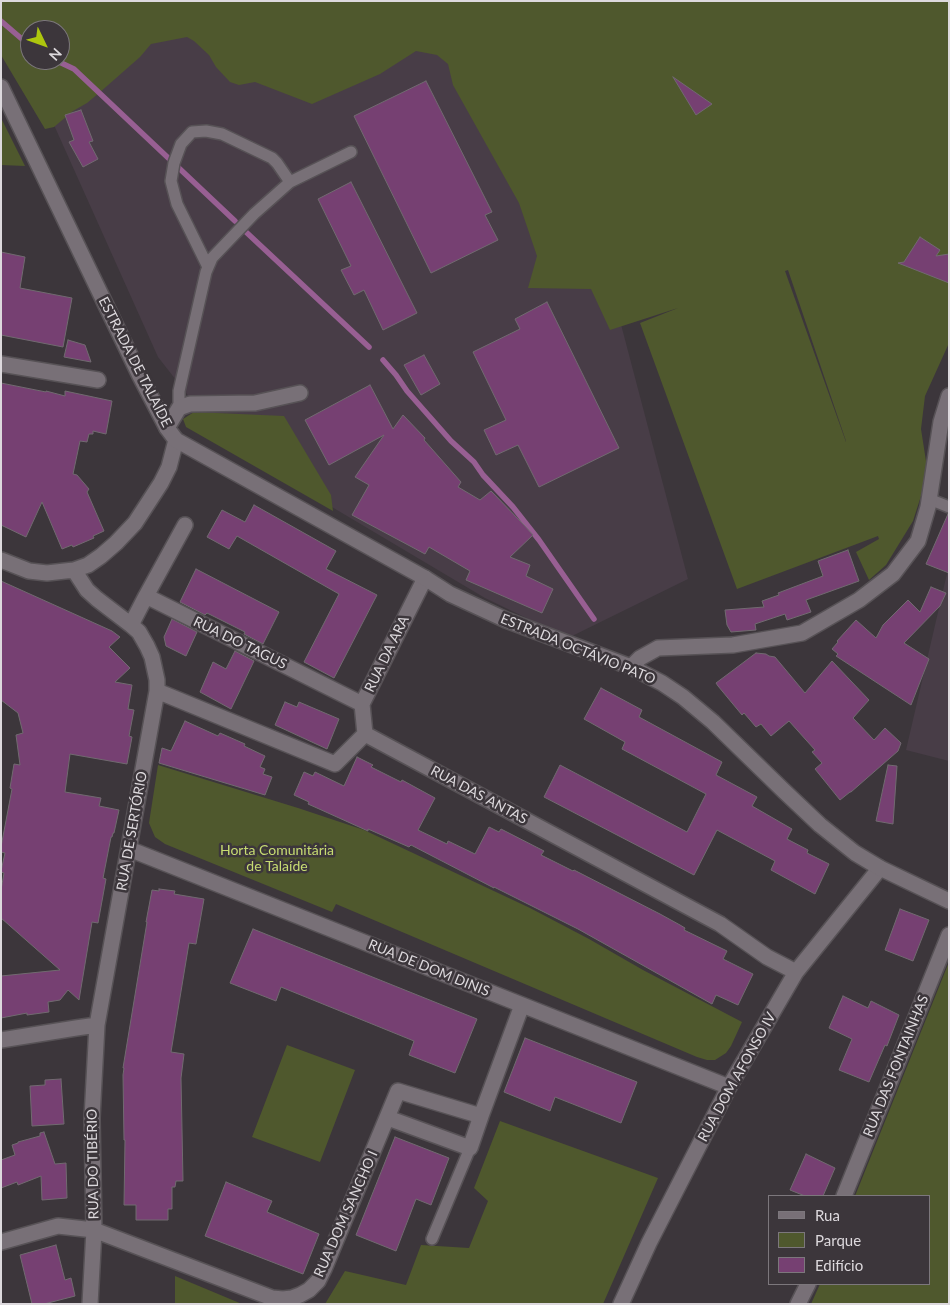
<!DOCTYPE html>
<html>
<head>
<meta charset="utf-8">
<style>
	body { margin:0 }
	#map { position:relative; width:950px; height:1305px; overflow:hidden; background:#3c363b; font-family:Lato,sans-serif }
	canvas { display:block }
	.frame { position:absolute; inset:0; border:2px solid #ddd9dd; pointer-events:none }
	.legend { position:absolute; left:768px; top:1195px; width:162px; height:90px; box-sizing:border-box; background:#3c363b; border:1px solid #7c777c; margin:0; padding:6px 9px; list-style:none; font-size:15px; color:#ddd9dd }
	.legend li { display:flex; align-items:center; gap:10px; height:25px }
	.legend b { width:25px; border:1px solid #7c777c }
	.north { position:absolute; left:20px; top:20px; width:50px; height:50px; box-sizing:border-box; background:#3c363b; border:1px solid #7c777c; border-radius:50%; rotate:132deg; font-size:14px; font-weight:700; line-height:20px; text-align:center; color:#ddd9dd }
	.north::after { content:''; display:block; margin:auto; width:18px; height:22px; background:#adc60e; clip-path:polygon(50% 0,100% 100%,50% 72%,0 100%) }
</style>
</head>
<body>
<div id="map">
<canvas width="950" height="1305"></canvas>
<div class="frame"></div>
<ul class="legend">
<li><b style="height:6px;background:#787077"></b>Rua</li>
<li><b style="height:14px;background:#4f582d"></b>Parque</li>
<li><b style="height:14px;background:#764072"></b>Edifício</li>
</ul>
<div class="north">N</div>
</div>
<script>
const c = document.querySelector('canvas').getContext('2d');
c.lineJoin = 'round';
function fillPath(path, color) {
  c.fillStyle = color;
  c.fill(path, 'evenodd');
}
function toPath(rows) {
  const path = new Path2D();
  for (const r of rows) {
    path.moveTo(r[0], r[1]);
    for (let i = 2; i < r.length; i += 2) path.lineTo(r[i], r[i + 1]);
  }
  return path;
}
function stroke(path, color, width, dash) {
  c.strokeStyle = color;
  c.lineWidth = width;
  c.lineCap = dash ? 'butt' : 'round';
  c.setLineDash(dash || []);
  c.stroke(path);
}
function write(font, color, halo, rows, align = 'center') {
  c.font = font + ' Lato,sans-serif';
  c.lineWidth = 5;
  c.setLineDash([]);
  c.textBaseline = 'middle';
  c.strokeStyle = halo;
  c.fillStyle = color;
  for (const [text, x, y, turn = 0] of rows) {
    c.save();
    c.translate(x, y);
    c.rotate((+turn || 0) * Math.PI / 180);
    c.textAlign = isNaN(turn) ? turn : align;
    if (halo) c.strokeText(text, 0, 0);
    c.fillText(text, 0, 0);
    c.restore();
  }
}
fillPath(toPath([
	[161,5,447,35,608,275,688,579,568,638,485,598,226,444,158,357,41,96],
	[949,565,949,761,906,750]
]), '#483d47');
fillPath(toPath([
	[1,1,949,1,949,343,925,396,921,429,928,474,913,521,886,565,869,580,856,552,879,539,878,536,737,589,640,323,678,308,610,330,591,289,528,288,537,256,519,203,453,85,448,64,437,55,416,51,380,74,312,104,255,82,239,85,230,82,216,67,209,55,194,41,187,37,151,44,140,57,99,93,87,103,73,111,54,127,45,129,1,55],
	[30,30,60,30,60,60,30,60],
	[788,270,846,441,846,442,785,271],
	[1,118,25,166,1,165],
	[194,412,284,416,331,495,333,511,186,427,183,419],
	[158,765,298,808,364,830,530,908,589,939,643,970,742,1022,731,1046,726,1053,715,1060,707,1060,697,1057,336,904,332,912,165,844,155,837,149,823],
	[949,962,949,1304,811,1304,820,1284,929,1284,929,1196,855,1196],
	[287,1045,355,1070,320,1162,252,1137],
	[500,1121,658,1178,603,1304,325,1304,345,1271,406,1285,421,1245,469,1248,488,1201,474,1188],
	[175,1276,242,1304,175,1304]
]), '#4f582d');
stroke(toPath([
	[1,21,30,46],
	[55,60,74,69,235,221],
	[246,232,369,347],
	[383,360,396,375,407,391,451,441,474,462,483,475,513,507,539,540,594,619]
]), '#985f93', 5.5);
const building = toPath([
	[673,77,712,104,696,115,673,77],
	[426,81,492,212,485,215,498,240,431,273,354,116,426,81],
	[81,110,93,141,89,142,98,159,83,167,69,142,74,140,65,115,81,110],
	[351,182,417,313,383,330,364,290,354,295,341,270,351,266,318,199,351,182],
	[920,237,940,250,936,256,949,254,949,283,898,263,904,262,920,237],
	[1,252,25,257,20,288,72,298,63,347,1,335,1,252],
	[547,302,619,448,539,487,518,445,496,455,484,430,506,420,473,352,520,329,515,319,547,302],
	[68,340,85,345,91,362,64,357,68,340],
	[424,355,440,384,421,395,404,365,424,355],
	[1,383,46,392,46,391,65,396,65,391,112,401,106,434,93,431,93,434,89,434,87,442,80,441,73,474,77,475,89,489,87,492,104,531,93,536,94,538,73,547,72,545,62,549,42,502,26,537,1,525,1,383],
	[370,385,393,429,403,415,425,438,424,440,461,482,458,487,480,500,491,491,524,525,533,535,510,557,530,565,526,576,553,589,542,613,466,580,470,571,429,547,425,554,352,515,369,485,355,477,384,435,329,465,305,420,370,385],
	[254,505,336,551,326,569,377,595,334,678,304,662,339,594,237,536,229,549,207,537,222,510,245,522,254,505],
	[948,514,949,514,949,573,926,564,948,514],
	[848,550,859,581,806,600,811,612,787,620,785,614,755,624,756,630,731,632,727,625,725,610,764,607,762,601,779,595,778,593,823,576,818,561,848,550],
	[196,569,279,612,263,644,244,634,245,632,207,613,205,615,180,602,196,569],
	[1,581,112,631,120,637,109,647,130,668,115,682,132,685,128,709,134,710,129,736,132,737,127,764,70,754,65,792,101,798,99,806,119,810,114,833,113,833,112,837,111,837,103,878,106,879,98,923,92,922,79,1000,68,990,60,1000,48,1002,49,1012,27,1015,27,1013,1,1018,1,976,60,970,1,918,1,890,4,873,1,872,1,871,5,853,1,852,1,847,12,789,10,788,14,764,20,765,16,735,23,733,18,713,1,700,1,581],
	[931,587,946,593,940,606,904,643,929,659,911,705,836,656,838,654,832,649,838,642,837,641,856,620,876,638,883,625,908,600,920,612,931,587],
	[172,619,197,632,186,656,166,646,164,637,172,619],
	[235,651,254,661,231,709,200,692,213,662,226,669,235,651],
	[756,653,766,654,769,656,775,657,805,693,832,661,869,700,853,718,874,740,885,728,901,743,898,751,851,792,850,792,840,800,815,769,822,763,812,752,815,750,789,721,771,736,761,724,756,727,744,713,742,715,718,686,716,683,756,653],
	[601,688,642,710,639,717,722,762,716,775,757,797,752,806,792,829,787,839,808,850,807,853,829,864,815,894,771,870,775,861,717,830,694,875,544,797,560,765,687,832,706,794,622,749,625,742,584,719,601,688],
	[285,702,297,707,299,702,339,719,327,749,275,725,285,702],
	[185,721,218,736,220,733,245,744,244,746,265,756,260,767,265,769,263,774,272,777,265,795,159,763,162,748,171,751,185,721],
	[357,757,373,765,371,767,401,782,402,780,435,798,418,830,447,844,448,841,475,854,489,827,499,832,501,829,544,851,541,855,573,871,574,870,660,914,680,925,685,928,684,930,727,951,723,959,753,974,738,1005,716,995,712,1004,578,929,494,887,494,888,411,845,409,847,368,829,368,831,317,808,308,804,309,802,294,795,304,772,313,776,315,772,344,786,357,757],
	[888,765,897,766,893,824,876,821,888,765],
	[159,889,175,891,174,894,204,899,196,944,189,943,171,1052,184,1054,181,1078,183,1181,176,1181,175,1187,172,1187,172,1209,168,1209,168,1220,136,1220,136,1205,124,1205,125,1140,124,1140,123,1075,124,1068,123,1068,147,922,146,922,152,890,159,891,159,889],
	[900,909,929,920,913,961,885,950,900,909],
	[253,929,477,1019,455,1073,409,1055,414,1041,281,987,276,1001,230,983,253,929],
	[843,996,868,1008,871,1001,899,1015,887,1046,885,1045,869,1082,839,1070,852,1039,829,1028,843,996],
	[525,1038,637,1082,621,1123,555,1097,550,1111,504,1092,525,1038],
	[61,1079,64,1124,32,1126,30,1086,45,1085,45,1080,61,1079],
	[44,1132,55,1164,66,1163,67,1198,42,1200,41,1176,18,1185,17,1182,1,1188,1,1160,15,1155,12,1145,18,1143,18,1142,40,1136,40,1133,44,1132],
	[395,1137,449,1158,431,1205,416,1199,396,1251,356,1235,395,1137],
	[806,1154,835,1168,823,1196,805,1196,790,1190,806,1154],
	[226,1182,272,1201,267,1212,319,1234,303,1274,205,1236,226,1182],
	[56,1245,65,1280,71,1278,75,1296,44,1304,32,1304,20,1255,56,1245]
]);
fillPath(building, '#764072');
stroke(building, '#716a70', 1);
const lane = toPath([
	[208,267,177,204,171,181,174,163,181,144,192,132,206,131,222,134,272,158,277,163,290,182],
	[179,408,179,391,206,272,212,258,254,214,290,182,351,152],
	[929,499,949,507],
	[432,1239,470,1148]
]);
const street = toPath([
	[1,364,98,380],
	[167,428,179,408,190,404,255,403,300,393],
	[1,560,29,571,47,573,74,570,88,565,101,556,116,543,135,523,161,483,169,467,176,440],
	[146,596,185,525],
	[131,625,146,596,362,704],
	[631,667,640,658,658,648,733,645,802,633,859,600,893,574,918,541,928,507,941,422,949,396],
	[157,691,335,764,365,734],
	[365,734,720,924,767,957,796,972],
	[365,734,362,704,425,578],
	[129,849,729,1087],
	[1,1040,76,1028,97,1025,157,691,157,680,152,657,147,646,139,632,131,625,97,599,87,590,74,570],
	[388,1118,470,1148,481,1116],
	[844,1196,949,935],
	[1,1242,58,1226,94,1230,272,1298,283,1299,292,1298,300,1295,309,1290,318,1281,324,1269,398,1091,481,1116,522,1005],
	[90,1304,94,1230,92,1118,97,1025],
	[621,1304,649,1243,729,1087,796,972,880,868],
	[798,1304,808,1284]
]);
const secondary = toPath([
	[1,87,140,376,167,428,176,440,425,578,450,594,506,620,631,667,662,683,683,697,713,722,784,791,820,825,855,853,880,868,949,901]
]);
stroke(lane, '#575256', 14);
stroke(street, '#575256', 18);
stroke(secondary, '#575256', 18);
stroke(lane, '#787077', 11);
stroke(street, '#787077', 15);
stroke(secondary, '#787077', 15);
write('14px', '#ddd9dd', '#3c363b', [
	["ESTRADA DE TALAÍDE",135,362,63],
	["RUA DO TAGUS",240,643,26],
	["ESTRADA OCTÁVIO PATO",578,649,22],
	["RUA DA ARA",387,654,-64],
	["RUA DAS ANTAS",479,795,28],
	["RUA DE SERTÓRIO",132,831,-80],
	["RUA DE DOM DINIS",429,968,22],
	["RUA DAS FONTAINHAS",896,1066,-68],
	["RUA DOM AFONSO IV",737,1077,-61],
	["RUA DO TIBÉRIO",93,1164,-91],
	["RUA DOM SANCHO I",346,1214,-66]
]);
write('14px', '#c7dc72', '#3c363b', [
	["Horta Comunitária",277,850],
	["de Talaíde",277,866]
]);
</script>
</body>
</html>
